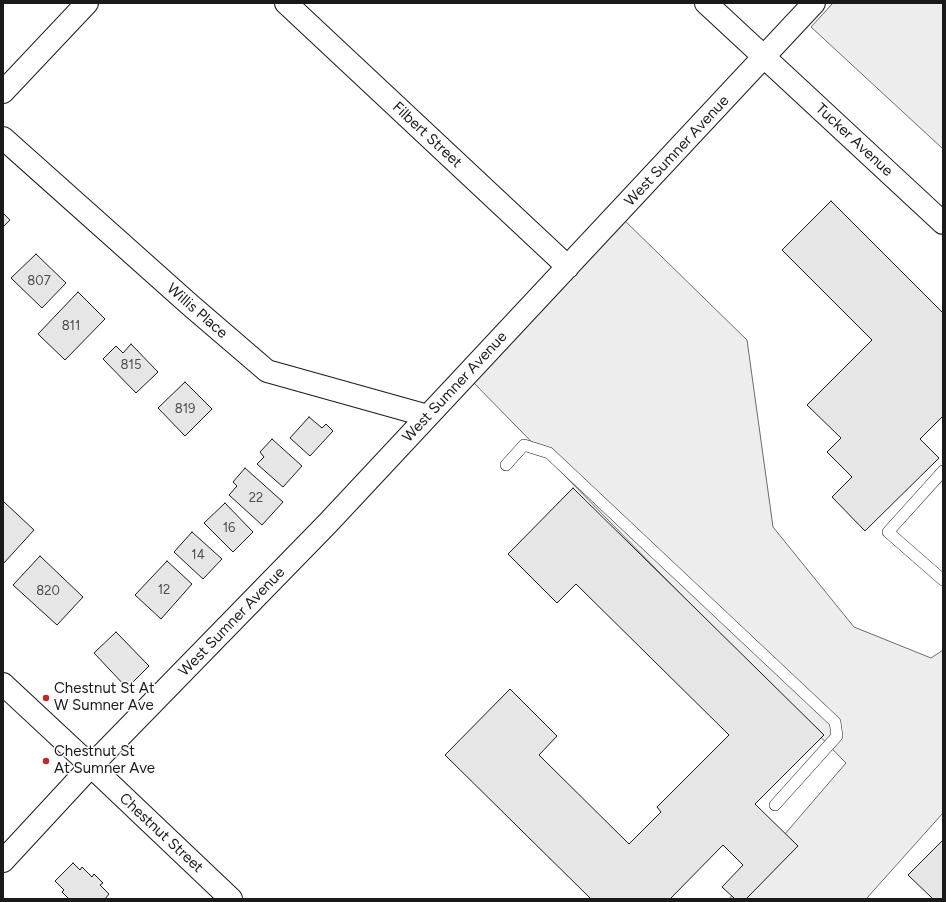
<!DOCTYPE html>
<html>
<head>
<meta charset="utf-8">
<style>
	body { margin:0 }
	#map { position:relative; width:946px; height:902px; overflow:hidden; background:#fff; font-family:Figtree,sans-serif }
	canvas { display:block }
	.frame { position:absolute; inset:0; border:4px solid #1a1a1a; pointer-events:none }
</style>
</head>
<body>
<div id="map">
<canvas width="946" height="902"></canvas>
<div class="frame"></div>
</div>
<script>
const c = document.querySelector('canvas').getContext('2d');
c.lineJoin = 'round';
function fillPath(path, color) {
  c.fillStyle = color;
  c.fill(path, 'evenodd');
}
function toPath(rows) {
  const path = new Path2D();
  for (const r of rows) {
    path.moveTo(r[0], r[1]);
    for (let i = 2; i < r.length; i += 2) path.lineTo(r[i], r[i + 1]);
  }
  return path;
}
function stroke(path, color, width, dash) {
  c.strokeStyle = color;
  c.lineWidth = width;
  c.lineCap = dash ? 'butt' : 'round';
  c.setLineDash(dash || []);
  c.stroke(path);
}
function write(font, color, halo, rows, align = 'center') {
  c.font = font + ' Figtree,sans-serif';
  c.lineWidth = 3;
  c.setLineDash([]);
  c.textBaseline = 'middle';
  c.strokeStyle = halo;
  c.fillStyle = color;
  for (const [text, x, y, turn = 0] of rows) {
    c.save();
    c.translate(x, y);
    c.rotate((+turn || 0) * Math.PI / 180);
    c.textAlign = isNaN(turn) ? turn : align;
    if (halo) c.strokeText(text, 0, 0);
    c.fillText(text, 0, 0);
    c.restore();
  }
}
const built = toPath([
	[833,3,943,3,943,149,811,27,833,3],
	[619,215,747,340,773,527,854,627,931,658,943,650,943,813,866,899,729,899,846,763,470,379,619,215]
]);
fillPath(built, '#ededed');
stroke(built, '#6a6a6a', 1);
const building = toPath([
	[831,201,943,313,943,416,920,439,939,458,865,531,832,497,852,477,827,452,841,438,807,405,872,340,782,250,831,201],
	[3,213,10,220,3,227,3,213],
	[36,254,66,283,42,308,11,278,36,254],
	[78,292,105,319,65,360,38,334,78,292],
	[131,344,158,372,136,393,103,359,116,346,123,353,131,344],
	[185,382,212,409,185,436,158,408,185,382],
	[309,417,322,428,326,424,333,431,310,456,290,438,309,417],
	[272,439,302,466,283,487,257,464,264,457,260,452,272,439],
	[245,468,283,502,262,525,229,495,237,486,233,482,245,468],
	[573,488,824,735,755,804,798,846,746,899,733,899,734,898,722,887,743,865,723,845,670,899,591,899,445,755,510,689,557,736,539,755,629,844,661,812,657,807,729,735,576,584,557,603,508,554,573,488],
	[3,501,34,530,3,564,3,501],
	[225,503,253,532,233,552,204,523,225,503],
	[192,532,222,559,203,579,174,552,192,532],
	[40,556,83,597,57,625,13,585,40,556],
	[167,561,192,584,161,619,135,595,167,561],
	[116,632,149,666,127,688,94,653,116,632],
	[943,840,943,899,933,899,908,875,943,840],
	[73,863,80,870,82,867,92,877,94,874,103,883,100,885,109,894,105,899,69,899,62,892,64,890,55,881,73,863]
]);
fillPath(building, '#e6e6e6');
stroke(building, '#1a1a1a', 1);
const service = toPath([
	[506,465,524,445,549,453,835,722,837,736,775,805],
	[943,471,888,532,943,580]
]);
const minor = toPath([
	[286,3,568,267],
	[706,3,943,223],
	[3,92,87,3],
	[3,138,189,304,267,371,428,416],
	[3,861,91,766,328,523,814,3]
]);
const tertiary = toPath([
	[3,684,91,766,231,899]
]);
stroke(service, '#1a1a1a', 12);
stroke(minor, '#1a1a1a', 24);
stroke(tertiary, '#1a1a1a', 24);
stroke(service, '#fff', 11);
stroke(minor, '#fff', 22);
stroke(tertiary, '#fff', 22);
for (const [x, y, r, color] of [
	[46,698,4,"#c62828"],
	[46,761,4,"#c62828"]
]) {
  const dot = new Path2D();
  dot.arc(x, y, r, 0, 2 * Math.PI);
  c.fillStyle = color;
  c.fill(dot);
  stroke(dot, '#fff', 1.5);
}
write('13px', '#4d4d4d', null, [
	["807",39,281],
	["811",71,326],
	["815",131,365],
	["819",185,409],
	["22",256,498],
	["16",229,528],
	["14",198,555],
	["12",164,590],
	["820",48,591]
]);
write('15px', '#1a1a1a', '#fff', [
	["Filbert Street",427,135,43],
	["Tucker Avenue",854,140,43],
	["West Sumner Avenue",677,151,-47],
	["Willis Place",197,311,41],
	["West Sumner Avenue",455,387,-47],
	["West Sumner Avenue",232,622,-46],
	["Chestnut Street",161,833,43]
]);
write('15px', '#1a1a1a', '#fff', [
	["Chestnut St At",54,689],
	["W Sumner Ave",54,706],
	["Chestnut St",54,752],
	["At Sumner Ave",54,769]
], 'left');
</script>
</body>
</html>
